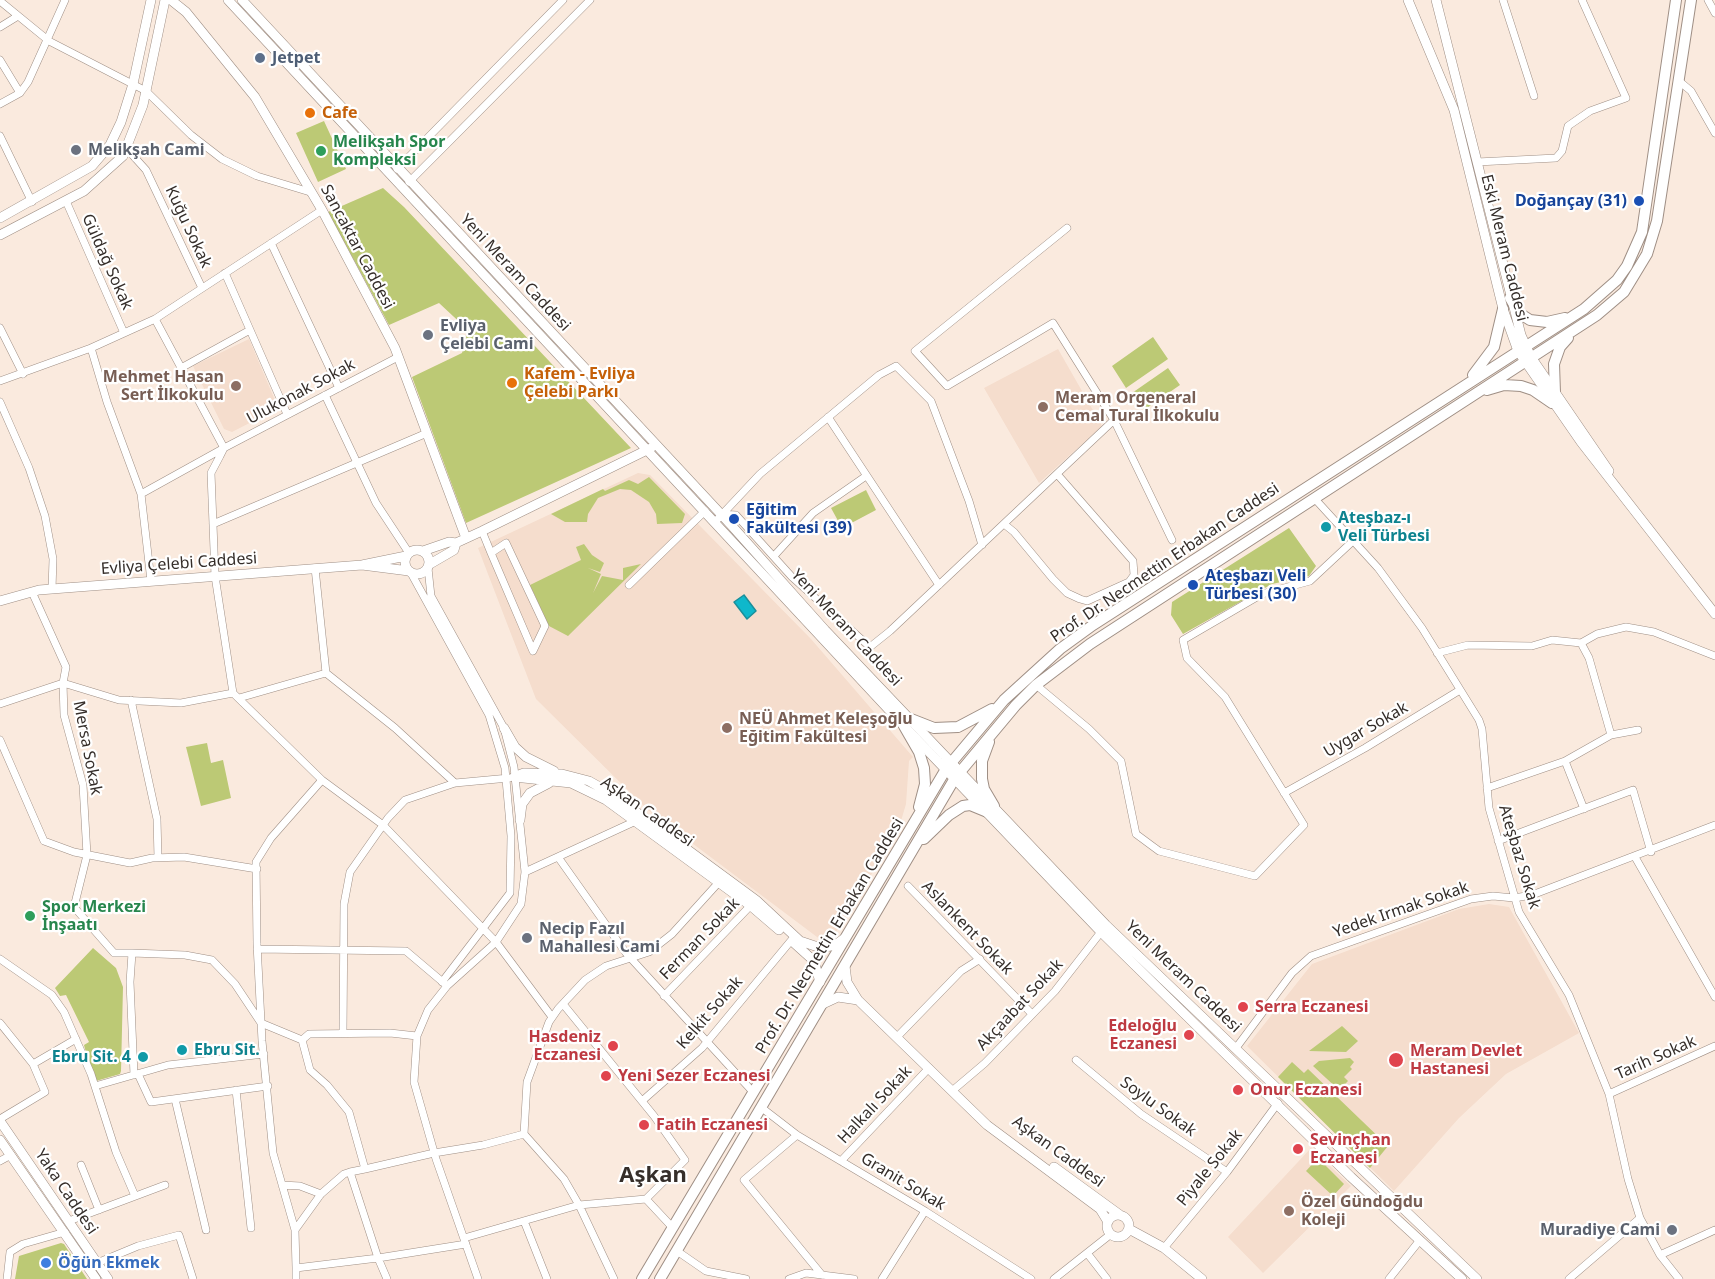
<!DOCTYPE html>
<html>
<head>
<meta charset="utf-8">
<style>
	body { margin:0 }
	canvas { display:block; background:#faeade }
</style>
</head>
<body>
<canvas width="1715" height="1279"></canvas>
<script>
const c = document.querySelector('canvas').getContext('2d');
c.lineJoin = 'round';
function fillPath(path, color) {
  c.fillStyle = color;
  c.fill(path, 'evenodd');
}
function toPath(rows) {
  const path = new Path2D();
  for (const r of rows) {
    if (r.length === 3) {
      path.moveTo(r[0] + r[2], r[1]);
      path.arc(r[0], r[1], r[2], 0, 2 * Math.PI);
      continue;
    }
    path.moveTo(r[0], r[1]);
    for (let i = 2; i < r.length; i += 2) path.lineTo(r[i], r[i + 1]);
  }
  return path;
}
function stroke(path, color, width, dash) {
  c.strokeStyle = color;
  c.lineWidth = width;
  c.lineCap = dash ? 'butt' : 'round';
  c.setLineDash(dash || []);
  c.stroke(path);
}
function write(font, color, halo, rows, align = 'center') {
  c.font = font + ' "Noto Sans",sans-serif';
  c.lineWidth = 4.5;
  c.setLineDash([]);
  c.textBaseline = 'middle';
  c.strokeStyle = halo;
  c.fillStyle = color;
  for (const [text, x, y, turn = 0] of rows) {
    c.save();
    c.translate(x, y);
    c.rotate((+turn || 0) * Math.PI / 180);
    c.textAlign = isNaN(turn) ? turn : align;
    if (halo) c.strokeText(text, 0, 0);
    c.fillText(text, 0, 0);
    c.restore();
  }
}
fillPath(toPath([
	[249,339,277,405,273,411,232,432,224,429,193,366],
	[1058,349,1102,426,1039,483,984,388],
	[638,473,650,475,811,639,913,757,909,761,906,804,898,831,836,932,828,939,821,940,648,810,536,699,478,548],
	[1489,904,1509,907,1579,1033,1506,1074,1459,1118,1394,1191,1247,1046,1312,964,1459,909],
	[1311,1148,1351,1186,1263,1273,1228,1237]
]), '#f5ddcd');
fillPath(toPath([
	[324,121,346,169,318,182,296,133],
	[383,188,404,207,631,448,466,523,412,377,462,353,468,330,439,303,389,325,328,212],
	[1153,337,1168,359,1126,388,1112,366],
	[1168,368,1180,385,1144,410,1132,393],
	[649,477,685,514,682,523,657,524,656,514,649,502,631,490,620,489,598,498,588,514,587,522,565,522,551,514,603,489,605,491,629,480,638,484],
	[866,490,876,510,842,528,831,508],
	[1289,528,1316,566,1309,576,1272,584,1183,634,1171,615,1172,602],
	[584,544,592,555,604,563,600,572,588,568,601,574,593,593,602,576,623,580,623,568,641,564,568,636,549,626,530,585,581,560,576,547],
	[207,743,211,763,223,760,231,798,201,806,186,747],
	[93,948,116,968,123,987,121,1071,120,1074,96,1081,85,1049,84,1045,89,1042,66,995,60,996,55,988],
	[1342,1026,1358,1041,1346,1052,1309,1051],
	[1350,1058,1354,1062,1350,1067,1352,1069,1344,1077,1348,1081,1339,1090,1313,1066,1319,1061],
	[1292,1062,1304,1073,1308,1069,1388,1146,1370,1168,1278,1077],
	[1318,1158,1344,1184,1333,1196,1306,1171],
	[61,1243,64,1244,87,1279,15,1279,19,1256]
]), '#bcc975');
const water = toPath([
	[744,595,756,611,747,619,734,602,744,595]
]);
fillPath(water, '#0eb8cb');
stroke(water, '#1a8f9b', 1.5);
const street = toPath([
	[1503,0,1534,96],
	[1708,0,1715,13],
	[0,1,49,41,146,91,191,135,222,159,257,176,310,192],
	[0,27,18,16],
	[0,60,20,93],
	[1679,81,1691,91,1715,133],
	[0,104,20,93,28,82,65,0],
	[0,136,32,202],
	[127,149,146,170,202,288],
	[1477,162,1556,158,1562,151,1568,126,1590,111,1626,98,1582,0],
	[397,169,563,0],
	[409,182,590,0],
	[66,201,124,333],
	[1067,228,915,351,947,386,1053,323,1114,420,1172,540],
	[271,243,339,388],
	[225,273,287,414],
	[155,319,322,210],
	[0,328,23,374],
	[181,368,250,330],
	[0,381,91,348],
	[325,395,376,503,409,553],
	[0,402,29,468,45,516,53,559,52,589],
	[828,417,939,585],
	[141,494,107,402,91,348,155,319,224,448,141,494,151,581],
	[1315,499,1378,568,1422,628,1479,720,1482,729,1489,808,1519,912,1569,995,1609,1094,1628,1179,1640,1218,1660,1255,1679,1279],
	[721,514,736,515,792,577,870,647,890,631,1114,420],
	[715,522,760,474,879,375,896,366,931,401,969,501,982,545],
	[213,524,427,433],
	[1004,524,1014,532,1053,579,1067,593,1080,599,1087,601,1129,582,1134,575,1133,561,1057,474],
	[482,531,491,553,533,651,545,626,506,543,491,553],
	[774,556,813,513,866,476],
	[315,568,326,673],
	[428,568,431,596,504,728,514,767,525,872,521,904,496,942,447,986,428,1010,417,1036,414,1082,436,1159,478,1279],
	[411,573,489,715,505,768,511,836,510,893,442,982],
	[629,585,705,511],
	[32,592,66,667,63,683,64,715,83,785,87,855,74,907,114,953,132,953],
	[1581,643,1597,634,1626,627,1654,632,1715,656],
	[1437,653,1468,645,1532,646,1552,640,1581,643,1589,658,1611,735,1638,730],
	[1036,685,1089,729,1121,761,1136,834,1159,851,1255,876,1304,825,1225,697,1187,658,1183,640,1262,594,1310,581,1354,540],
	[233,693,215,576,211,473,220,456,224,448,398,357],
	[239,698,326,673,395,728,455,783],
	[131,700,157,819,158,858],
	[0,704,63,683,119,700,181,703,233,693,322,780,271,838,256,862,257,944,262,1041,273,1153,295,1230],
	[0,740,44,841,74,852,130,863,152,858,184,857,257,869],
	[1565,761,1611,735],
	[322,780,383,825,496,942,552,1017],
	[1487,788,1565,761,1584,809],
	[1284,793,1365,748,1460,690],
	[1498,841,1633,790,1651,852],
	[558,857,626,953,753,1092],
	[1635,857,1715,997],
	[525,872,638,820],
	[908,886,1032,1014],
	[257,949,406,951,445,984],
	[0,959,52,995,64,1012,91,1074,116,1152,135,1196],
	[664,996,753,903],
	[563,1004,654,1116,685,1160,646,1199],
	[0,1023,33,1064,45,1092,0,1119],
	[343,1034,344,904,350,872,388,818,405,800,455,783,509,778],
	[897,1037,961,971,980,959],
	[302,1040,309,1034,390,1033,417,1036],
	[1236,1048,1292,973,1311,956,1471,899,1493,896,1514,898,1532,895,1715,825],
	[1076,1060,1141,1114,1227,1172],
	[33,1064,76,1039],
	[138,1074,151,1102,268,1086],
	[134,1075,130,982,132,953,185,955,212,960,235,984,261,1023,302,1040,310,1070,327,1085,349,1112,365,1169],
	[95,1086,168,1065,264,1054],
	[236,1090,251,1228],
	[952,1091,985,1063,1055,991,1101,932],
	[1609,1094,1715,1046],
	[175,1099,206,1230],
	[642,1101,702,1048,794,937],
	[762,1108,797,1135,925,1211,1031,1279],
	[524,1134,527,1082,549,1022,558,1009,585,980,606,966,649,952,672,934,720,881],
	[797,1135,744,1180,822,1275],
	[0,1161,11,1155],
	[841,1161,929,1068],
	[81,1165,99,1210],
	[350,1172,378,1258,296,1268,295,1230,321,1194,344,1174,350,1172,365,1169,434,1153,483,1145,524,1134,564,1179,579,1205,614,1279],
	[282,1185,300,1186,321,1194],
	[69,1221,165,1185],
	[524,1221,547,1279],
	[464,1238,579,1205,646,1199,673,1228],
	[1164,1248,1227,1172,1278,1103],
	[677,1251,706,1271,746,1279],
	[1087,1253,1107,1279],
	[1660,1255,1715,1230],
	[97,1263,138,1246,179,1235,193,1279],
	[7,1279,10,1252,23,1244,65,1232],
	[296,1279,296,1268],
	[387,1279,378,1258,466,1244],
	[789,1279,806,1273,854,1279],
	[882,1279,925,1211],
	[1054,1279,1111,1234],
	[1389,1279,1420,1240],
	[1569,1279,1640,1218]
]);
const secondary = toPath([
	[171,0,186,12,255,97,322,210,395,348,466,538],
	[228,0,904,726,1101,932,1351,1177,1462,1279],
	[242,0,732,526,825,630,1106,925,1477,1279],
	[1408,0,1454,110,1503,309,1518,351,1581,442,1715,614],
	[1436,0,1521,335,1531,357,1609,471],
	[0,218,92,166,110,145,121,122,133,84,151,0],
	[0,235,84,191,123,156,143,105,165,0],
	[417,562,12],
	[423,551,449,542,456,543,482,531,651,448],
	[430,564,454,550,456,543],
	[362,565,409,571],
	[0,601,39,590,362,565,406,556],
	[504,728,515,747,526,757,554,771],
	[514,777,524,773,562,774,589,781,612,794,756,900,800,941,821,948,835,945,845,938],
	[514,777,571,783,606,800,751,906,779,930],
	[520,820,522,804,530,793,549,783],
	[794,943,814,961,820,982],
	[845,966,847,982,858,1000,987,1125,1100,1209,1108,1222],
	[823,1004,838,997,858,1000],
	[0,1121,108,1279],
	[0,1140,96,1279],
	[1054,1167,1120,1215],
	[1118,1226,11],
	[1129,1229,1164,1248,1202,1279]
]);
const primary = toPath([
	[1510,298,1519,313,1530,320,1547,322,1565,318],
	[1473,375,1494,347,1503,309],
	[1487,390,1504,385,1521,386,1533,390,1552,403],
	[1555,393,1554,364,1560,347,1568,338],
	[911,719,934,728,958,727,992,709],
	[904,726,919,752,924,768,925,784,919,807],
	[989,742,982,761,982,779,984,789,994,806],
	[924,839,949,815,963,806,970,805,987,812],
	[642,1279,946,769,1004,700,1060,649,1093,625,1584,309,1617,280,1627,266,1642,232,1676,0],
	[660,1279,955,778,1016,705,1036,685,1090,644,1597,315,1624,292,1647,254,1657,221,1691,0]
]);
stroke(street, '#9f8f85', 8);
stroke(secondary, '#9f8f85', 10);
stroke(primary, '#9f8f85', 12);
stroke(street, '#fff', 7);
stroke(secondary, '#fff', 9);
stroke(primary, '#fff', 10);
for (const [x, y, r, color] of [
	[260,58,6,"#5c6f8a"],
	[310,113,6,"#e8710a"],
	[76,150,6,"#6b7280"],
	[321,151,6,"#2e9e5b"],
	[1639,201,6,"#1a4fb4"],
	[428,335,6,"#6b7280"],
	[512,383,6,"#e8710a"],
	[236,386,6,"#8d6e63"],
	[1043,407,6,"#8d6e63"],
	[734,519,6,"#1a4fb4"],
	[1326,527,6,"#0f9aa8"],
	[1193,585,6,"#1a4fb4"],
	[727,728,6,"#8d6e63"],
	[30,916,6,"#2e9e5b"],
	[527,938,6,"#6b7280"],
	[1243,1007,6,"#e0444e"],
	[1189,1035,6,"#e0444e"],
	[613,1046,6,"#e0444e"],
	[182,1050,6,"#0f9aa8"],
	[143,1057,6,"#0f9aa8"],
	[1396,1060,8,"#e0444e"],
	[606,1076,6,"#e0444e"],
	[1238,1090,6,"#e0444e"],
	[644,1125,6,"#e0444e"],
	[1298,1149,6,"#e0444e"],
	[1289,1211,6,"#8d6e63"],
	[1672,1230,6,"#6b7280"],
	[46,1263,6,"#3f7fe0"]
]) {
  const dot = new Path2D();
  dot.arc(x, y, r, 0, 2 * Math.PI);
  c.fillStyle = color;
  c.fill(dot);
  stroke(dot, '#fff', 2);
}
write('bold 16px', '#4e5e75', '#fff', [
	["Jetpet",272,58]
], 'left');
write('bold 16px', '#c56008', '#fff', [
	["Cafe",322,113],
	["Kafem - Evliya",524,374],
	["Çelebi Parkı",524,392]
], 'left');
write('bold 16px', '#27864d', '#fff', [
	["Melikşah Spor",333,142],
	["Kompleksi",333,160],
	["Spor Merkezi",42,907],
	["İnşaatı",42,925]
], 'left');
write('bold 16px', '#5b616d', '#fff', [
	["Melikşah Cami",88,150],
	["Evliya",440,326],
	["Çelebi Cami",440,344],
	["Necip Fazıl",539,929],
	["Mahallesi Cami",539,947],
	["Muradiye Cami",1660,1230,"right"]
], 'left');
write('bold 16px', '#164399', '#fff', [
	["Doğançay (31)",1627,201,"right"],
	["Eğitim",746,510],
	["Fakültesi (39)",746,528],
	["Ateşbazı Veli",1205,576],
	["Türbesi (30)",1205,594]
], 'left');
write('16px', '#352e2a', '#fff', [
	["Kuğu Sokak",188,227,65],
	["Sancaktar Caddesi",357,247,62],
	["Eski Meram Caddesi",1504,248,76],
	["Güldağ Sokak",107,262,66],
	["Yeni Meram Caddesi",515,273,47],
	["Ulukonak Sokak",301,392,-28],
	["Prof. Dr. Necmettin Erbakan Caddesi",1165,563,-34],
	["Evliya Çelebi Caddesi",179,564,-4],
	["Yeni Meram Caddesi",846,628,47],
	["Uygar Sokak",1366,730,-30],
	["Mersa Sokak",87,748,79],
	["Aşkan Caddesi",647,812,35],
	["Ateşbaz Sokak",1519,857,73],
	["Yedek Irmak Sokak",1401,910,-19],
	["Aslankent Sokak",967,928,46],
	["Prof. Dr. Necmettin Erbakan Caddesi",830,936,-59],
	["Ferman Sokak",700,939,-46],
	["Yeni Meram Caddesi",1183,977,44],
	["Akçaabat Sokak",1020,1005,-47],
	["Kelkit Sokak",710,1013,-49],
	["Tarih Sokak",1656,1058,-24],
	["Halkalı Sokak",875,1105,-47],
	["Soylu Sokak",1158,1107,36],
	["Aşkan Caddesi",1058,1152,36],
	["Piyale Sokak",1210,1168,-51],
	["Granit Sokak",903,1182,31],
	["Yaka Caddesi",66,1192,56]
]);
write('bold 16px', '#785e54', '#fff', [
	["Mehmet Hasan",224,377,"right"],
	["Sert İlkokulu",224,395,"right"],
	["Meram Orgeneral",1055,398],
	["Cemal Tural İlkokulu",1055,416],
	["NEÜ Ahmet Keleşoğlu",739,719],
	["Eğitim Fakültesi",739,737],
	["Özel Gündoğdu",1301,1202],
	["Koleji",1301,1220]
], 'left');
write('bold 16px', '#0d838f', '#fff', [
	["Ateşbaz-ı",1338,518],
	["Veli Türbesi",1338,536],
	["Ebru Sit.",194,1050],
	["Ebru Sit. 4",131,1057,"right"]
], 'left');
write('bold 16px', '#be3a42', '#fff', [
	["Serra Eczanesi",1255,1007],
	["Edeloğlu",1177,1026,"right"],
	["Eczanesi",1177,1044,"right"],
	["Hasdeniz",601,1037,"right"],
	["Eczanesi",601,1055,"right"],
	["Meram Devlet",1410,1051],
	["Hastanesi",1410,1069],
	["Yeni Sezer Eczanesi",618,1076],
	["Onur Eczanesi",1250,1090],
	["Fatih Eczanesi",656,1125],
	["Sevinçhan",1310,1140],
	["Eczanesi",1310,1158]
], 'left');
write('bold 16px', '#366cbe', '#fff', [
	["Öğün Ekmek",58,1263]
], 'left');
write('bold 22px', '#352e2a', '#fff', [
	["Aşkan",653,1176]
]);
</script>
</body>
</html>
